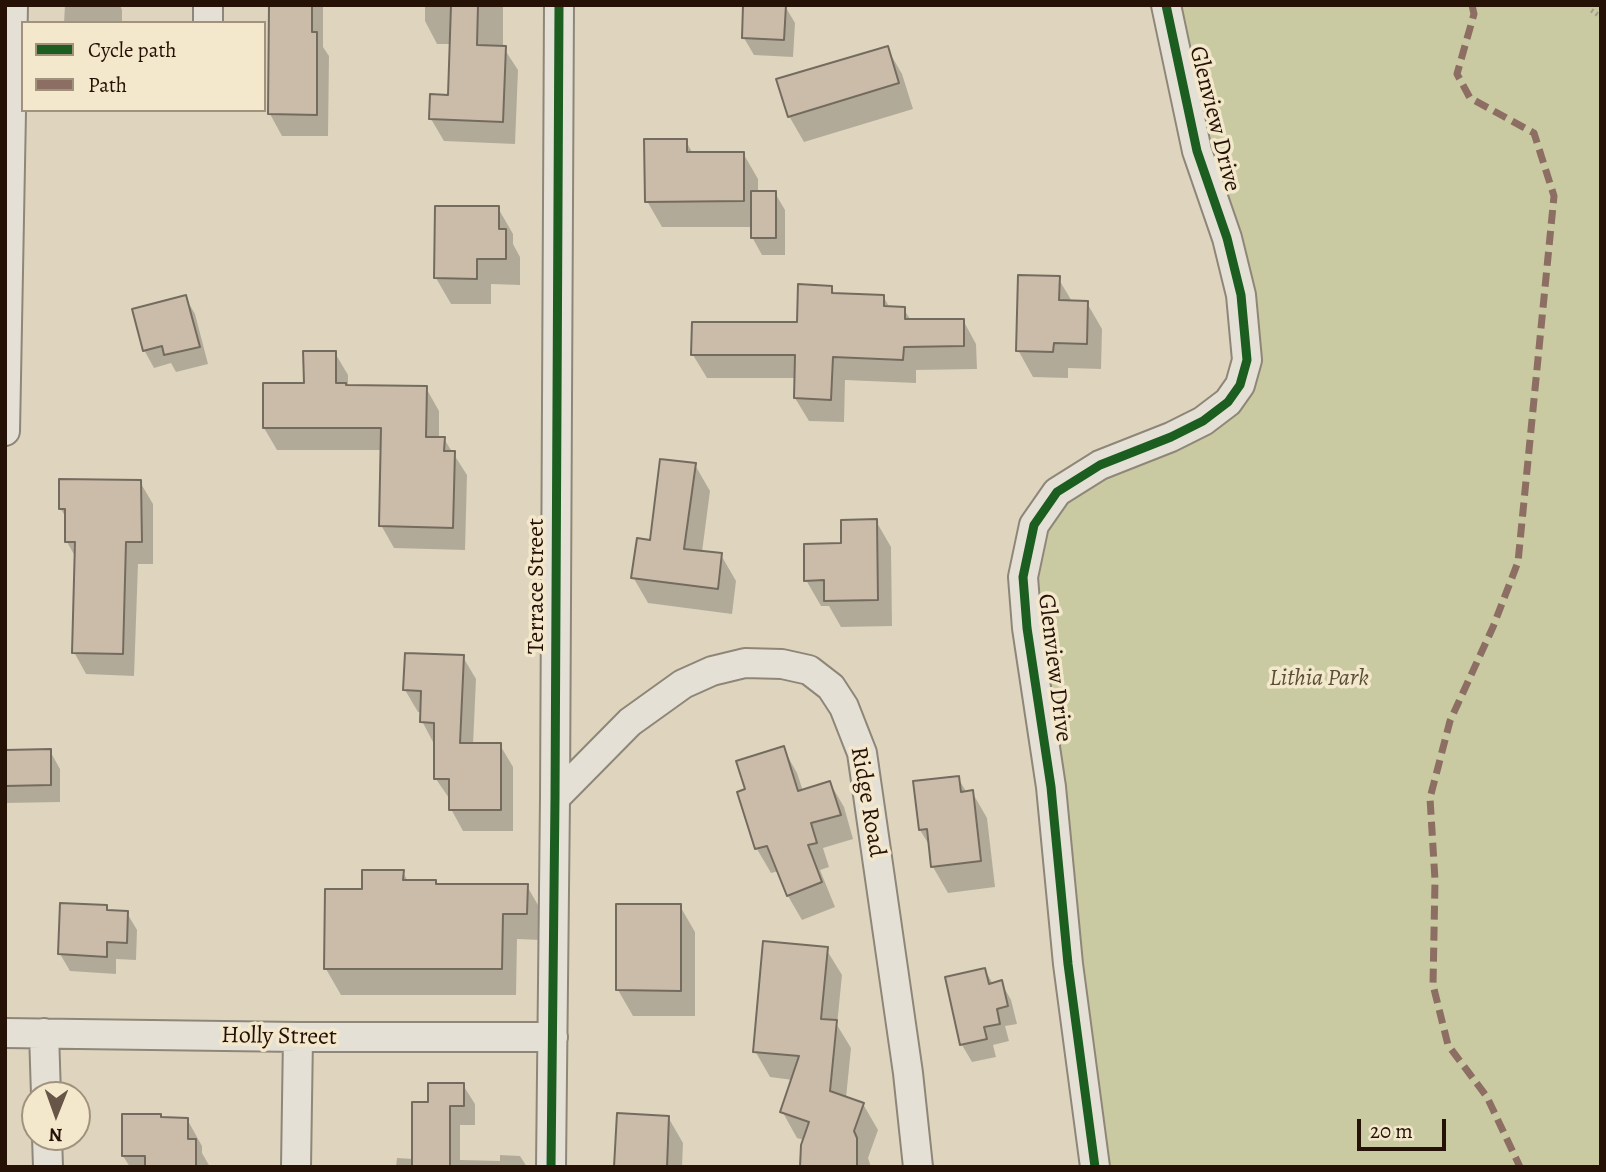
<!DOCTYPE html>
<html>
<head>
<meta charset="utf-8">
<style>
	body { margin:0 }
	#map { position:relative; width:1606px; height:1172px; overflow:hidden; background:#dfd5be; font-family:Alegreya,serif }
	canvas { display:block }
	.frame { position:absolute; inset:0; border:7px solid #261107; pointer-events:none }
	.legend { position:absolute; left:21px; top:21px; width:245px; height:91px; box-sizing:border-box; background:#f3e8cc; border:2px solid #a1927d; margin:0; padding:9px 12px; list-style:none; font-size:21px; color:#261107 }
	.legend li { display:flex; align-items:center; gap:14px; height:35px }
	.legend b { width:35px; border:2px solid #a1927d }
	.north { position:absolute; left:21px; top:1081px; width:70px; height:70px; box-sizing:border-box; background:#f3e8cc; border:2px solid #a1927d; border-radius:50%; rotate:181deg; font-size:19px; font-weight:700; line-height:28px; text-align:center; color:#261107 }
	.north::after { content:''; display:block; margin:auto; width:24px; height:32px; background:#675647; clip-path:polygon(50% 0,100% 100%,50% 72%,0 100%) }
	.scale { position:absolute; left:1357px; top:1119px; width:89px; height:32px; box-sizing:border-box; border:4px solid #261107; border-top:0; padding-left:9px; font-size:21px; line-height:24px; white-space:nowrap; color:#261107; -webkit-text-stroke:5px #f3e8cc; paint-order:stroke }
</style>
</head>
<body>
<div id="map">
<canvas width="1606" height="1172"></canvas>
<div class="frame"></div>
<ul class="legend">
<li><b style="height:9px;background:#1b5e20"></b>Cycle path</li>
<li><b style="height:9px;background:#8d6e63"></b>Path</li>
</ul>
<div class="north">N</div>
<div class="scale">20 m</div>
</div>
<script>
const c = document.querySelector('canvas').getContext('2d');
c.lineJoin = 'round';
function fillPath(path, color) {
  c.fillStyle = color;
  c.fill(path, 'evenodd');
}
function toPath(rows) {
  const path = new Path2D();
  for (const r of rows) {
    path.moveTo(r[0], r[1]);
    for (let i = 2; i < r.length; i += 2) path.lineTo(r[i], r[i + 1]);
  }
  return path;
}
function stroke(path, color, width, dash) {
  c.strokeStyle = color;
  c.lineWidth = width;
  c.lineCap = dash ? 'butt' : 'round';
  c.setLineDash(dash || []);
  c.stroke(path);
}
function write(font, color, halo, rows, align = 'center') {
  c.font = font + ' Alegreya,serif';
  c.lineWidth = 7;
  c.setLineDash([]);
  c.textBaseline = 'middle';
  c.strokeStyle = halo;
  c.fillStyle = color;
  for (const [text, x, y, turn = 0] of rows) {
    c.save();
    c.translate(x, y);
    c.rotate((+turn || 0) * Math.PI / 180);
    c.textAlign = isNaN(turn) ? turn : align;
    if (halo) c.strokeText(text, 0, 0);
    c.fillText(text, 0, 0);
    c.restore();
  }
}
fillPath(toPath([
	[1166,5,1601,5,1601,1167,1095,1167,1023,577,1057,492,1203,421,1247,360]
]), '#c9c9a2');
fillPath(toPath([
	[65,5,120,5,122,10,122,23,64,23],
	[270,5,323,5,323,47,329,56,328,136,282,136,270,114],
	[425,5,503,5,503,47,518,70,515,144,444,141,431,119,450,96,452,44,437,44,425,21],
	[785,6,795,23,793,57,754,55,744,38],
	[887,48,902,74,913,109,804,142,789,116],
	[686,141,693,154,743,153,758,179,758,193,775,193,785,210,785,255,762,255,752,237,752,227,662,227,647,201],
	[498,208,513,234,513,244,520,257,520,285,491,284,491,304,451,304,436,278],
	[1058,278,1073,303,1087,303,1102,329,1101,369,1068,368,1068,378,1033,377,1018,350],
	[831,288,835,294,883,296,890,308,904,309,911,321,963,320,976,344,977,369,916,370,916,383,845,380,844,422,809,421,795,398,796,378,707,378,693,355,798,324],
	[185,297,195,314,208,364,176,372,171,363,154,368,144,350],
	[335,353,348,375,348,387,426,388,439,411,439,439,444,439,467,475,465,550,394,548,381,525,383,450,277,450,264,428],
	[695,465,710,491,702,552,721,555,736,581,732,614,648,603,633,577],
	[140,482,153,504,153,564,138,564,134,676,86,674,74,652,76,558,67,542,67,519,60,508],
	[876,521,891,547,892,626,841,627,829,606,821,606,806,580,843,545],
	[463,657,476,679,473,745,500,745,513,767,513,831,463,831,451,809,451,801,436,779,434,744,422,721,422,712,418,712,405,690],
	[783,748,797,773,803,791,830,783,844,807,853,839,823,848,829,867,820,870,835,907,802,920,788,896,779,871,771,873,757,849,739,793,747,791],
	[5,751,50,751,60,769,60,802,5,803],
	[958,778,967,793,972,792,987,818,995,887,948,893,933,867,931,848,920,830],
	[403,872,408,882,435,882,437,886,527,886,542,912,541,940,517,939,516,995,341,995,326,969,364,891],
	[680,906,695,932,695,1016,633,1016,618,990],
	[106,907,109,912,127,913,137,930,136,960,116,959,116,974,70,971,60,954],
	[826,949,842,975,837,1025,851,1048,846,1098,863,1104,878,1130,868,1158,871,1167,802,1167,804,1140,797,1138,782,1111,793,1080,770,1077,755,1051],
	[985,970,993,984,1001,982,1011,1000,1017,1024,1005,1026,1009,1041,993,1045,996,1057,972,1062,962,1045,947,979],
	[463,1085,475,1104,475,1125,460,1125,460,1160,500,1161,500,1155,520,1156,527,1167,396,1167,397,1158,414,1159,429,1104],
	[124,1116,187,1119,202,1146,202,1153,210,1167,130,1167,123,1156],
	[668,1117,683,1143,682,1167,616,1167]
]), '#0003');
const building = toPath([
	[269,5,312,5,312,32,317,32,317,115,268,114,269,5],
	[451,5,478,5,477,45,506,46,503,122,429,119,430,94,448,95,451,5],
	[743,5,786,5,784,40,742,38,743,5],
	[888,46,899,83,788,117,776,79,888,46],
	[644,139,687,139,687,152,744,152,744,201,645,202,644,139],
	[751,191,776,191,776,238,751,238,751,191],
	[435,206,499,206,499,229,506,229,506,259,477,259,477,279,434,278,435,206],
	[1018,275,1060,276,1059,300,1088,301,1087,344,1054,343,1053,352,1016,351,1018,275],
	[798,284,832,286,832,293,884,295,884,306,905,307,905,319,964,319,964,346,904,347,903,360,833,357,831,400,794,398,795,355,691,355,692,322,797,322,798,284],
	[186,295,200,347,164,355,162,346,143,351,132,309,186,295],
	[303,351,336,351,336,383,346,383,346,385,427,386,426,437,445,437,444,451,455,451,453,528,379,526,381,428,263,428,263,383,304,383,303,351],
	[660,459,696,463,684,549,722,553,718,589,631,578,637,538,650,540,660,459],
	[59,479,141,480,142,542,126,542,123,654,72,653,75,542,65,542,65,509,59,509,59,479],
	[877,519,878,600,824,601,824,580,804,581,804,544,841,543,841,520,877,519],
	[405,653,464,655,460,743,501,743,501,810,449,810,449,779,434,779,434,723,420,722,421,691,403,690,405,653],
	[784,746,798,791,830,781,841,815,811,823,817,843,808,845,822,882,787,896,767,846,755,849,737,792,745,789,736,761,784,746],
	[51,749,51,785,5,786,5,750,51,749],
	[959,776,961,792,973,790,981,861,931,867,927,829,919,830,913,781,959,776],
	[362,870,404,870,403,880,436,880,436,884,528,884,527,914,503,914,502,969,324,969,325,889,362,889,362,870],
	[60,903,107,905,107,910,128,911,127,943,107,942,107,957,58,954,60,903],
	[616,904,681,904,681,991,616,990,616,904],
	[763,941,828,947,821,1019,837,1020,830,1091,864,1103,854,1131,857,1138,857,1167,800,1167,801,1145,809,1122,780,1112,799,1056,753,1052,763,941],
	[985,968,989,984,1002,980,1008,1006,997,1009,1000,1024,984,1027,987,1039,960,1045,945,977,985,968],
	[428,1083,464,1083,464,1106,450,1106,450,1167,412,1167,412,1102,428,1102,428,1083],
	[617,1113,669,1116,667,1167,614,1167,617,1113],
	[122,1114,161,1114,161,1117,188,1118,188,1139,196,1139,196,1167,145,1167,145,1156,122,1156,122,1114]
]);
fillPath(building, '#cbbcaa');
stroke(building, '#746b5f', 2);
const minor = toPath([
	[208,23,208,5],
	[5,431,13,5],
	[555,798,630,722,683,684,712,671,745,663,782,664,809,670,831,687,844,707,862,753,908,1073,918,1167],
	[5,1033,298,1037,553,1037],
	[44,1033,46,1095],
	[47,1137,48,1167],
	[296,1167,298,1037],
	[551,1167,555,798,559,5],
	[1095,1167,1068,964,1051,787,1027,628,1023,577,1034,525,1057,492,1100,465,1171,437,1203,421,1228,402,1240,385,1247,360,1241,295,1227,238,1197,151,1166,5]
]);
stroke(minor, '#8e8678', 32);
stroke(toPath([
	[1591,5,1591,10,1601,17]
]), '#a09a91', 4.5, [2, 3.5]);
stroke(minor, '#e5e0d5', 28);
stroke(toPath([
	[1472,5,1474,14,1457,74,1470,98,1534,133,1554,196,1518,562,1493,627,1450,721,1430,798,1435,880,1433,985,1448,1045,1487,1097,1520,1167]
]), '#8d6e63', 7, [14, 7]);
stroke(toPath([
	[551,1167,555,798,559,5],
	[1095,1167,1068,964,1051,787,1027,628,1023,577,1034,525,1057,492,1100,465,1171,437,1203,421,1228,402,1240,385,1247,360,1241,295,1227,238,1197,151,1166,5]
]), '#1b5e20', 9);
write('24px', '#261107', '#f3e8cc', [
	["Glenview Drive",1214,119,76],
	["Terrace Street",537,586,-90],
	["Glenview Drive",1054,668,83],
	["Ridge Road",867,802,80],
	["Holly Street",279,1037,1]
]);
write('italic 24px', '#594e36', '#f3e8cc', [
	["Lithia Park",1319,679]
]);
</script>
</body>
</html>
